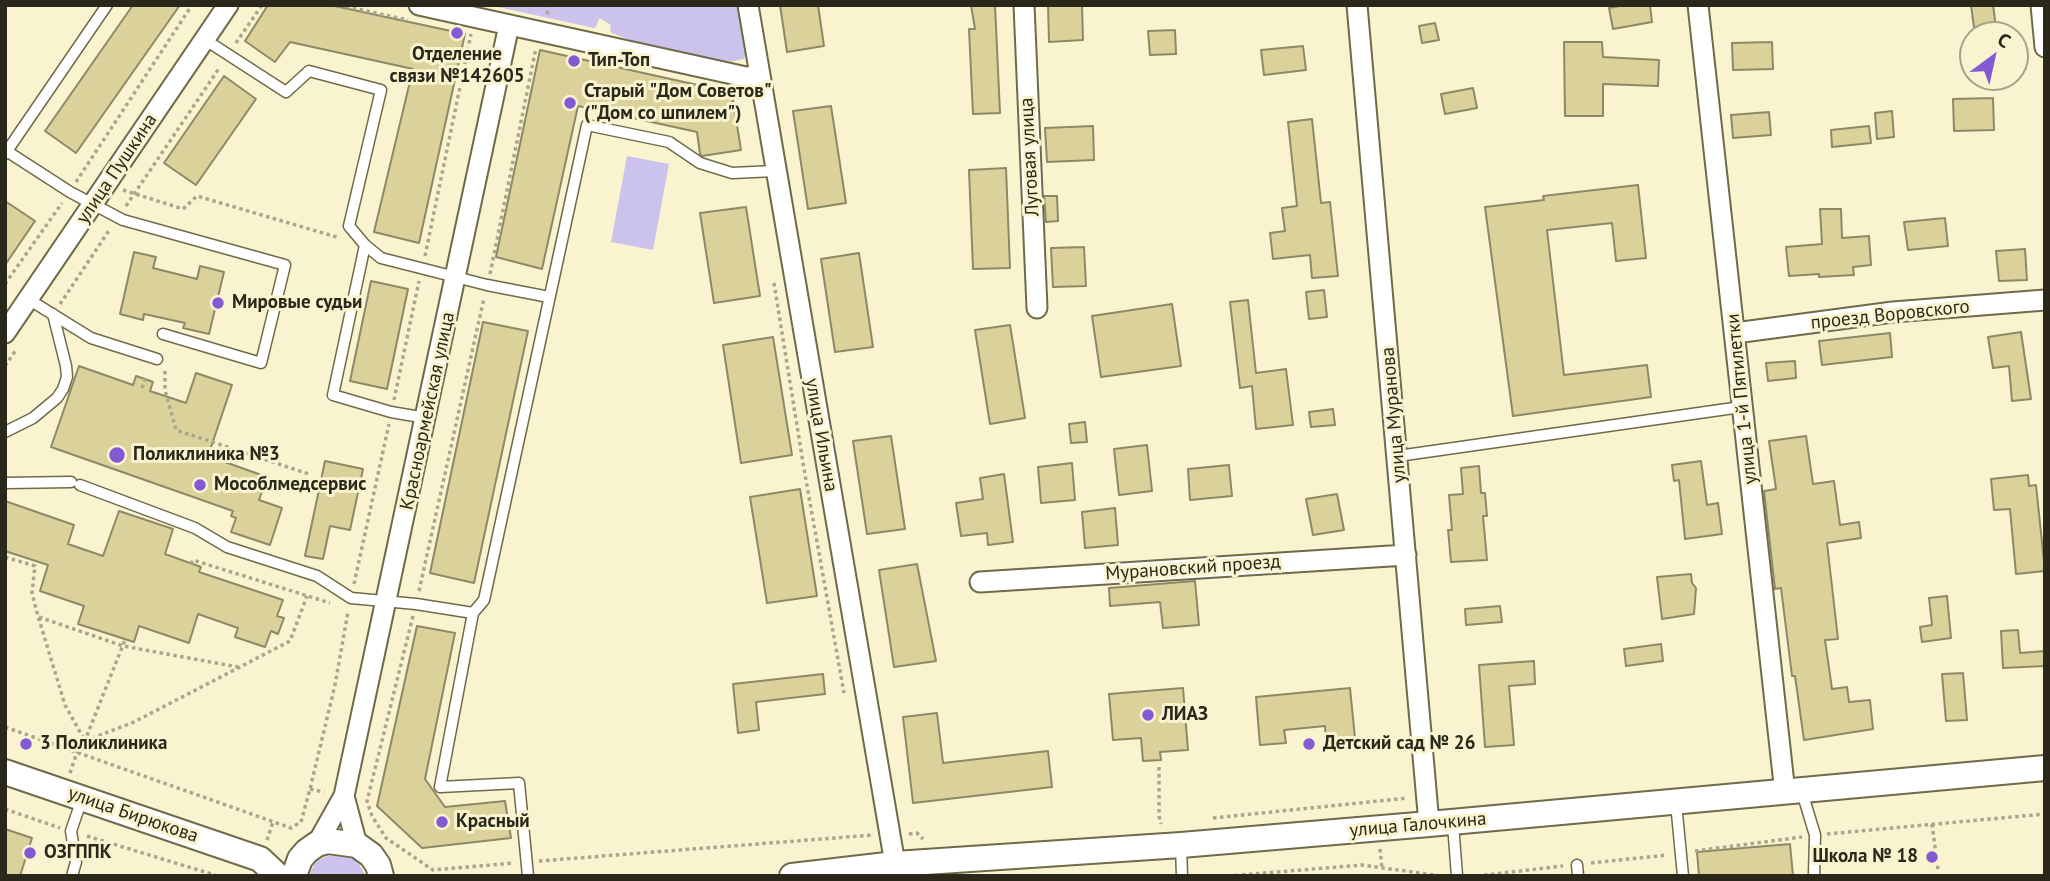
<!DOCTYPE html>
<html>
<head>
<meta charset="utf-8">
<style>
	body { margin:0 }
	#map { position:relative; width:2050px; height:881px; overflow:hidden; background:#f9f4cf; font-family:"PT Sans",sans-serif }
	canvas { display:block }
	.frame { position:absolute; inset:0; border:7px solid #2a281a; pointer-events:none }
	.north { position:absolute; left:1959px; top:21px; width:70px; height:70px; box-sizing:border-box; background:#f9f4cf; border:2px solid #a6a287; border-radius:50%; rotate:33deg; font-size:19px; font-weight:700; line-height:28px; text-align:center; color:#2a281a }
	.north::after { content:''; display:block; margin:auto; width:24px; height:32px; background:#835ad4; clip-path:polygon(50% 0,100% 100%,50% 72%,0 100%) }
</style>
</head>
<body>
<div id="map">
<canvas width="2050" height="881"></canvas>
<div class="frame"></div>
<div class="north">С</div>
</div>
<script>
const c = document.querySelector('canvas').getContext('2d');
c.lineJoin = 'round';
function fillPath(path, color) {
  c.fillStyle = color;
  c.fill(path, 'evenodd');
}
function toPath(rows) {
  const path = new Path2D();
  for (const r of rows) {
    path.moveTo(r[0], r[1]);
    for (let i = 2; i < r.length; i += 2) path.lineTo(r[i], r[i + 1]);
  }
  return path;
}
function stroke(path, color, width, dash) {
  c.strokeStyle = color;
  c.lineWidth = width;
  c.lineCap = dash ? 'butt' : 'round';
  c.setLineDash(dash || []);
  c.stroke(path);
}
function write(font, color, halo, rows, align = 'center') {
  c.font = font + ' "PT Sans",sans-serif';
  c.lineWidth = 6;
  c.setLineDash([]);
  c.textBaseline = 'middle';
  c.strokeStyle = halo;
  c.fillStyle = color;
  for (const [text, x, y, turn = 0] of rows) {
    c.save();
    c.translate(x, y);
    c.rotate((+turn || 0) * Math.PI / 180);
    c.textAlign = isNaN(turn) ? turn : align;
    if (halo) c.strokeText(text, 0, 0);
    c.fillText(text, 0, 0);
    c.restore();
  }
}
fillPath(toPath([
	[489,5,740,5,747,50,744,59,729,62,709,60,643,45,612,33,610,31,611,25,601,19,599,19,596,27,594,28],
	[627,156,669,164,653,250,611,242],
	[338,853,349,855,357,861,366,876,309,876,315,863,322,858]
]), '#ccc3ed');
const building = toPath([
	[133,5,180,5,76,153,45,131,133,5],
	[268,5,330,5,465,34,419,243,374,232,413,69,290,42,275,62,245,41,268,5],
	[780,5,818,5,824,46,787,52,780,5],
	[971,5,995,5,1000,113,973,114,969,29,975,29,971,5],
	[1048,5,1082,5,1083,40,1049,42,1048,5],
	[1625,5,1650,5,1652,22,1613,29,1609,8,1625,5],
	[1971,5,1993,5,1997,35,1975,35,1971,5],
	[1435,23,1439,40,1422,43,1419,26,1435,23],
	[1175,30,1176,54,1150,55,1148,31,1175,30],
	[1564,42,1602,42,1603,57,1659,60,1658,86,1603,84,1603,116,1565,116,1564,42],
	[1772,42,1773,69,1733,70,1732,43,1772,42],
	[1303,46,1306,70,1264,75,1261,50,1303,46],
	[540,50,720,90,733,100,741,150,702,156,700,154,697,132,578,106,542,269,496,257,540,50],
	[224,76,256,99,196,185,164,163,224,76],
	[1473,88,1477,108,1445,114,1441,94,1473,88],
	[1993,98,1994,130,1954,131,1953,99,1993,98],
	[831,106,846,203,808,209,793,111,831,106],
	[1892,111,1894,137,1877,139,1875,113,1892,111],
	[1769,112,1771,135,1733,138,1731,115,1769,112],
	[1312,119,1321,203,1330,202,1338,276,1312,278,1310,255,1273,259,1270,233,1285,231,1282,208,1297,206,1288,122,1312,119],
	[1093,126,1094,160,1047,162,1045,128,1093,126],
	[1869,126,1871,143,1832,147,1831,130,1869,126],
	[1006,168,1010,268,973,269,969,170,1006,168],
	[1638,185,1646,258,1616,261,1612,223,1547,230,1564,375,1647,365,1651,397,1513,416,1485,207,1544,200,1543,196,1638,185],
	[1044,196,1057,196,1058,221,1046,222,1044,196],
	[5,201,35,221,5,265,5,201],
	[746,207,760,296,714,303,700,213,746,207],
	[1820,209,1841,209,1842,238,1869,236,1871,265,1853,267,1854,275,1819,277,1819,274,1789,276,1786,247,1822,244,1820,209],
	[1945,218,1948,246,1908,250,1904,222,1945,218],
	[1084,247,1086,286,1053,287,1051,248,1084,247],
	[2025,249,2027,280,1999,281,1996,251,2025,249],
	[134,252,156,257,153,268,197,279,200,266,224,272,209,334,183,328,185,323,144,314,143,320,120,314,134,252],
	[859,253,873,347,835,352,821,259,859,253],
	[371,281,408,289,387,389,350,381,371,281],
	[1324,290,1327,317,1309,319,1306,292,1324,290],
	[1248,300,1256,373,1286,369,1293,425,1256,429,1252,386,1240,388,1230,302,1248,300],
	[1172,304,1181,366,1101,377,1092,316,1172,304],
	[483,322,528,331,474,583,430,573,483,322],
	[1010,325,1025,418,990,424,975,330,1010,325],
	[2021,332,2031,399,2012,401,2009,366,1993,368,1988,337,2021,332],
	[1890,333,1892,357,1822,365,1819,341,1890,333],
	[773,337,792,455,741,463,723,345,773,337],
	[1795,361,1796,378,1768,381,1766,363,1795,361],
	[79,366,133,385,136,376,145,379,153,382,150,391,186,403,196,373,232,385,208,456,267,477,259,500,282,508,270,545,231,532,236,518,231,516,233,511,51,447,79,366],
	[1333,409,1335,425,1311,427,1309,412,1333,409],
	[1085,422,1087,442,1071,443,1069,424,1085,422],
	[891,436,905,529,867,534,853,441,891,436],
	[1806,436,1813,484,1834,481,1840,525,1859,522,1861,538,1827,543,1838,639,1825,640,1832,689,1847,687,1849,702,1870,700,1873,729,1804,740,1795,676,1792,676,1781,588,1775,589,1764,491,1776,489,1769,441,1806,436],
	[1147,445,1152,491,1119,495,1114,449,1147,445],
	[325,461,363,469,350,530,330,526,323,559,305,556,325,461],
	[1701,461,1707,505,1718,503,1722,534,1685,539,1679,480,1674,481,1672,465,1701,461],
	[1072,463,1075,500,1041,503,1038,467,1072,463],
	[1229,465,1232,496,1190,500,1188,469,1229,465],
	[1479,466,1481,493,1485,493,1487,516,1483,516,1487,560,1451,562,1448,530,1452,530,1449,495,1463,494,1461,468,1479,466],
	[1004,474,1013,542,988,545,987,533,961,536,956,503,983,499,980,478,1004,474],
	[2028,475,2029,486,2036,485,2045,571,2016,574,2010,509,1994,510,1991,479,2028,475],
	[800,489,817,596,767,603,750,497,800,489],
	[1337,494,1344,530,1313,535,1306,499,1337,494],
	[5,501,74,525,68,544,103,556,119,511,173,529,165,554,201,567,199,572,283,600,277,616,284,618,278,634,271,631,265,647,235,637,238,628,198,614,189,643,139,626,134,642,78,624,84,606,40,591,48,565,5,551,5,501],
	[1115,508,1118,545,1085,548,1082,512,1115,508],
	[917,564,936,661,894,667,879,570,917,564],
	[1691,574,1692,583,1696,588,1694,614,1662,619,1657,577,1691,574],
	[1195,581,1199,625,1163,628,1160,602,1110,606,1109,588,1195,581],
	[1947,596,1951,638,1922,642,1920,627,1932,625,1929,598,1947,596],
	[1500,606,1502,622,1466,625,1465,609,1500,606],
	[417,626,455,633,425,779,445,807,505,801,511,838,422,848,377,806,417,626],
	[2018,630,2020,653,2045,651,2045,666,2003,668,2001,631,2018,630],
	[1661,644,1663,661,1626,666,1624,649,1661,644],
	[1534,661,1535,684,1509,686,1514,745,1485,747,1479,665,1534,661],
	[1963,673,1967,720,1946,721,1942,674,1963,673],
	[823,674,825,694,756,702,759,730,738,733,733,684,823,674],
	[1183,688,1188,750,1160,752,1161,760,1143,761,1141,738,1113,740,1109,694,1183,688],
	[1350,688,1355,738,1326,741,1325,726,1284,730,1286,743,1260,745,1256,697,1350,688],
	[937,713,943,763,1048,751,1052,787,913,803,903,717,937,713],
	[5,829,32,838,20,876,5,876,5,829],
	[1790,844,1793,876,1699,876,1697,852,1790,844]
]);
fillPath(building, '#dbd29b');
stroke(building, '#8d8866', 2);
const service = toPath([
	[204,39,286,92,309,71,381,90,349,226,365,245,381,258,487,285,549,297],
	[5,150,70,192,123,220,285,265,261,363,163,334],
	[5,154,107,5],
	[365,245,333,395,391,412,426,418],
	[28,299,91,338,157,359],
	[5,432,33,418,57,398,63,389,67,377,66,366,53,314],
	[1398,456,1741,407],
	[5,483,71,482],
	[80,485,195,528,227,547,317,576,351,598,416,604,473,613,484,600,587,125,669,142,700,163,732,173,775,171],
	[473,613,440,787,519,783,528,876],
	[1802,792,1815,835,1814,876],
	[1676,803,1683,876],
	[1453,824,1457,876],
	[1181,846,1182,876],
	[1577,865,1578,876],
	[72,876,76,862,71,831,82,799]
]);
const minor = toPath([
	[419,5,746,77,759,76],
	[748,5,895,864],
	[1024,5,1037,308],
	[1357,5,1429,824],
	[1698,5,1785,793],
	[2041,5,2045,47],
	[5,333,228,5],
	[1735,333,1893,312,2045,300],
	[980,582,1406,555],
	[344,796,357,845],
	[317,844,344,796,509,25]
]);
const tertiary = toPath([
	[5,772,260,859,278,876],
	[294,876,300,859,307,851,317,844,328,841,357,845,371,855,378,865,381,876],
	[792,876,895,864,1181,845,1429,824,2045,768]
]);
stroke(service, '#6f6a49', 13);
stroke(minor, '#6f6a49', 23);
stroke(tertiary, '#6f6a49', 28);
stroke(toPath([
	[339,5,408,20],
	[547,14,549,5],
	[236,43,262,5],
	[76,182,192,5],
	[123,190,183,209,197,196,340,238],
	[126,206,220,67],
	[425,256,471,34],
	[490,274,536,48],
	[774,283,804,469,844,693],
	[5,284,62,203],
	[60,304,110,229],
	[5,366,16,350],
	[165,371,165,390,176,430,309,474],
	[142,388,145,379],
	[394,400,419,281],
	[5,557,35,566,32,593,38,616,65,705,85,741,134,722,290,641,307,596],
	[191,564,193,560,330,603],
	[354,584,389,424],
	[419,591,484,298],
	[413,616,367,801,372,816,386,838,433,870,514,863],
	[39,617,123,646,238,667],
	[5,727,291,828,301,822,310,789,335,685,348,612],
	[1159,767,1159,816,1161,824],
	[70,773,77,752,82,748,125,640],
	[310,789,324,792],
	[5,809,60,828],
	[1213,818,1408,798],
	[1932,824,1938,870],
	[909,834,917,833,923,839],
	[1827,834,2045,814],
	[87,836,218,876],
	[267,840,273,822],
	[1380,849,1382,868],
	[1695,851,1802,837],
	[539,861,873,835],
	[1591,863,1667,855],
	[1228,876,1362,865,1441,876],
	[1477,876,1563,866]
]), '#aaa68a', 3.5, [3.5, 3.5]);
stroke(service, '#fff', 10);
stroke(minor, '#fff', 19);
stroke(tertiary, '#fff', 24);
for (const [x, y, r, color] of [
	[457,33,7,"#835ad4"],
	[574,61,7,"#835ad4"],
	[570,103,7,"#835ad4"],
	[218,303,7,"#835ad4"],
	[117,455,9,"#835ad4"],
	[200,485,7,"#835ad4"],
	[1148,715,7,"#835ad4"],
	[26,744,7,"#835ad4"],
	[1309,744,7,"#835ad4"],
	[442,822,7,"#835ad4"],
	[30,853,7,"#835ad4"],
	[1932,857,7,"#835ad4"]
]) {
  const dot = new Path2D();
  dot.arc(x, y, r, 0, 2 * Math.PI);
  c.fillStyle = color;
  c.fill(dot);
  stroke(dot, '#f9f4cf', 2.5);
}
write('bold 19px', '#2a281a', '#f9f4cf', [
	["Отделение",457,55,"center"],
	["связи №142605",457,77,"center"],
	["Тип-Топ",588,61],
	["Старый \"Дом Советов\"",584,92],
	["(\"Дом со шпилем\")",584,114],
	["Мировые судьи",232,303],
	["Поликлиника №3",133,455],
	["Мособлмедсервис",214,485],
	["ЛИАЗ",1162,715],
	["3 Поликлиника",40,744],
	["Детский сад № 26",1323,744],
	["Красный",456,822],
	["ОЗГППК",44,853],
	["Школа № 18",1918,857,"right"]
], 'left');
write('19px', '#2a281a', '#f9f4cf', [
	["Луговая улица",1030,157,-93],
	["улица Пушкина",117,169,-56],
	["проезд Воровского",1890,315,-6],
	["улица 1-й Пятилетки",1742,399,-96],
	["Красноармейская улица",428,411,-78],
	["улица Муранова",1394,415,-95],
	["улица Ильина",821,435,80],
	["Мурановский проезд",1193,568,-4],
	["улица Бирюкова",133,815,19],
	["улица Галочкина",1418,825,-5]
]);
</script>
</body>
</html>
